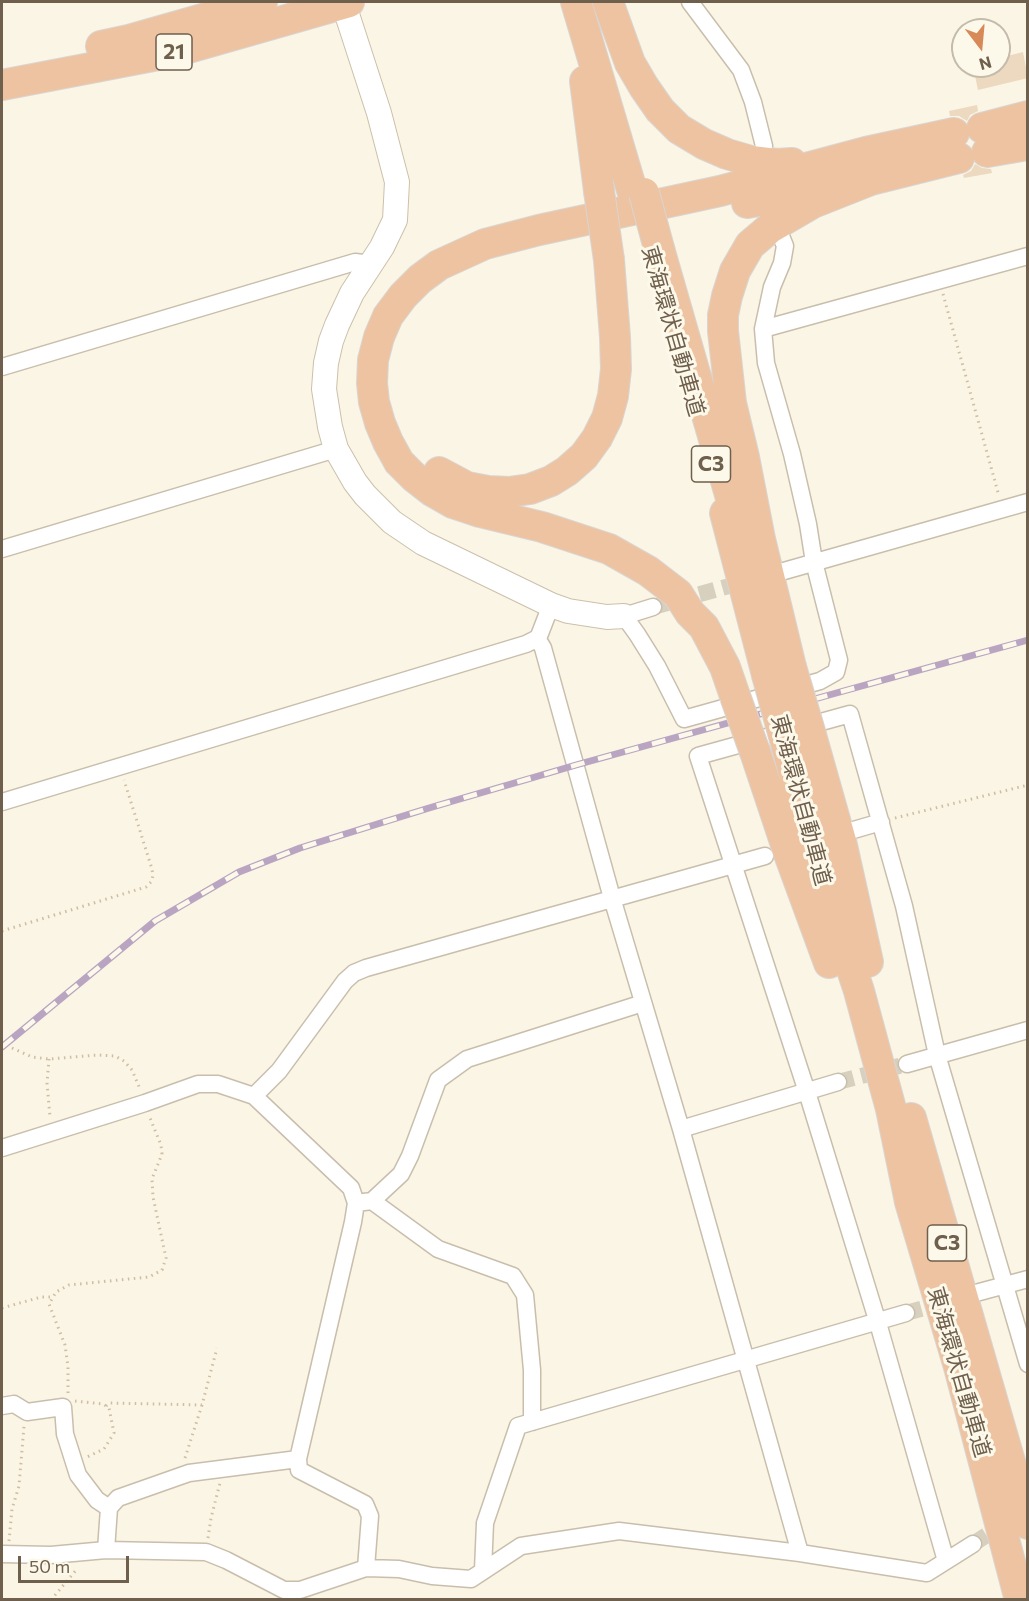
<!DOCTYPE html>
<html>
<head>
<meta charset="utf-8">
<style>
	body { margin:0 }
	#map { position:relative; width:1029px; height:1601px; overflow:hidden; background:#faf5e5; font-family:Commissioner,sans-serif }
	canvas { display:block }
	.frame { position:absolute; inset:0; border:3px solid #6f5f4d; pointer-events:none }
	.north { position:absolute; left:951px; top:18px; width:60px; height:60px; box-sizing:border-box; background:#fdf9ea; border:2px solid #c4bbab; border-radius:50%; rotate:164deg; font-size:16px; font-weight:700; line-height:24px; text-align:center; color:#6f5f4d }
	.north::after { content:''; display:block; margin:auto; width:21px; height:27px; background:#d78a57; clip-path:polygon(50% 0,100% 100%,50% 72%,0 100%) }
	.scale { position:absolute; left:18px; top:1556px; width:111px; height:27px; box-sizing:border-box; border:3px solid #6f5f4d; border-top:0; padding-left:8px; font-size:18px; line-height:21px; white-space:nowrap; color:#6f5f4d; -webkit-text-stroke:4px #fdf9ea; paint-order:stroke }
</style>
</head>
<body>
<div id="map">
<canvas width="1029" height="1601"></canvas>
<div class="frame"></div>
<div class="north">N</div>
<div class="scale">50 m</div>
</div>
<script>
const c = document.querySelector('canvas').getContext('2d');
c.lineJoin = 'round';
function fillPath(path, color) {
  c.fillStyle = color;
  c.fill(path, 'evenodd');
}
function toPath(rows) {
  const path = new Path2D();
  for (const r of rows) {
    path.moveTo(r[0], r[1]);
    for (let i = 2; i < r.length; i += 2) path.lineTo(r[i], r[i + 1]);
  }
  return path;
}
function stroke(path, color, width, dash) {
  c.strokeStyle = color;
  c.lineWidth = width;
  c.lineCap = dash ? 'butt' : 'round';
  c.setLineDash(dash || []);
  c.stroke(path);
}
function write(font, color, halo, rows, align = 'center') {
  c.font = font + ' Commissioner,"Noto Sans JP",sans-serif';
  c.lineWidth = 6;
  c.setLineDash([]);
  c.textBaseline = 'middle';
  c.strokeStyle = halo;
  c.fillStyle = color;
  for (const [text, x, y, turn = 0] of rows) {
    c.save();
    c.translate(x, y);
    c.rotate((+turn || 0) * Math.PI / 180);
    c.textAlign = isNaN(turn) ? turn : align;
    if (halo) c.strokeText(text, 0, 0);
    c.fillText(text, 0, 0);
    c.restore();
  }
}
fillPath(toPath([
	[1023,52,1028,78,978,90,973,66,999,66,999,58],
	[977,105,978,111,970,115,967,121,959,116,950,116,949,111],
	[975,164,982,168,991,169,992,173,964,178,963,175,971,171]
]), '#ecd9bf');
stroke(toPath([
	[653,607,751,580],
	[838,1082,907,1064],
	[906,1313,946,1302],
	[973,1544,1007,1522]
]), '#d7d0bf', 16, [16, 8]);
const street = toPath([
	[690,2,741,70,753,102,764,146],
	[763,329,1028,256],
	[2,367,355,262,371,264],
	[2,549,336,449],
	[784,571,1028,502],
	[653,607,624,616,637,634,657,666,684,719,820,681,836,672,839,660,814,562,808,524,792,454,766,363,763,329,772,287,782,263,785,246,781,236],
	[537,638,543,648,612,898,681,1129,800,1553],
	[2,802,526,644,536,639,539,636,551,605],
	[850,831,881,822],
	[907,1064,1028,1030],
	[254,1096,279,1071,345,981,354,973,366,968,765,856],
	[681,1129,838,1082],
	[2,1148,145,1103,198,1084,218,1084,254,1096,351,1188,356,1203,353,1222,298,1459,189,1473,118,1498,109,1508,106,1550],
	[372,1201,438,1249,513,1276,525,1295,532,1370,532,1422],
	[356,1203,372,1201,401,1174,410,1156,438,1080,467,1059,643,1003],
	[972,1294,1028,1279],
	[2,1406,14,1404,27,1412,63,1407,65,1434,78,1475,97,1500,109,1508],
	[298,1459,299,1470,365,1504,370,1516,366,1568],
	[2,1554,51,1555,106,1550,206,1552,226,1560,284,1590,300,1590,366,1568,399,1569,432,1576,471,1579,521,1546,619,1531,800,1553,927,1573,973,1544],
	[946,1561,878,1323,807,1092,698,756,850,714,904,906,937,1055,1028,1364],
	[483,1570,485,1523,518,1426,906,1313]
]);
const secondary = toPath([
	[343,2,379,113,397,182,395,220,382,247,352,293,337,325,331,341,326,363,324,389,330,427,336,449,355,482,365,495,392,522,423,543,551,605,568,611,607,617,624,616]
]);
const highway = toPath([
	[576,2,634,197],
	[608,2,630,63,644,87,660,110,679,129,704,144,727,154,751,161,777,164,792,163],
	[101,46,129,40,262,2],
	[585,81,599,191],
	[2,85,174,52,349,2],
	[982,128,1028,116],
	[987,152,1028,145],
	[747,203,871,180],
	[660,252,741,533],
	[439,472,467,487,488,491,509,492,530,489,551,481,567,471,584,456,597,438,607,418,613,396,616,369,615,337,609,260],
	[725,513,767,675],
	[791,667,760,539,744,457,731,403,723,331,723,315,727,296,735,271,750,245,770,228,813,203,871,180,959,158],
	[735,696,725,667,704,627,690,613,678,594,648,571,609,549,542,527,480,512,453,503,432,491,414,477,399,462,388,442,380,423,374,402,372,383,373,360,379,337,388,316,403,296,420,279,439,265,485,244,539,230,720,191,866,152,954,133],
	[811,735,841,841,868,962],
	[785,740,828,897,859,991,891,1109,910,1202,959,1367,1020,1600],
	[755,752,789,854,829,963],
	[911,1118,1028,1524]
]);
stroke(street, '#c9beac', 19);
stroke(secondary, '#ccc0ab', 26);
stroke(highway, '#dad5d1', 32);
stroke(toPath([
	[943,294,999,496],
	[895,818,1028,785],
	[2,931,146,887,151,882,153,876,152,869,124,780],
	[12,1048,32,1057,49,1059,98,1055,115,1056,124,1061,132,1070,140,1089],
	[49,1059,47,1083,50,1117],
	[2,1308,41,1297,53,1297],
	[68,1393,68,1367,65,1345,49,1304,56,1292,69,1285,149,1277,162,1270,166,1258,153,1197,152,1179,162,1154,161,1145,150,1118],
	[75,1401,103,1404,109,1408,114,1433,104,1449,87,1457],
	[106,1406,109,1403,202,1405,217,1348],
	[185,1458,202,1405],
	[208,1538,211,1518,220,1483],
	[9,1541,12,1509,19,1486,24,1426],
	[51,1600,77,1569]
]), '#d0bda3', 3, [1.5, 4.5]);
stroke(street, '#fff', 16);
stroke(secondary, '#fff', 24);
stroke(highway, '#edc3a2', 30);
const rail = toPath([
	[2,1047,155,921,239,872,300,848,429,808,576,765,1028,640]
]);
stroke(rail, '#b9a5c1', 7);
stroke(rail, '#fdf9ea', 4.5, [14]);
const highwayBridge = toPath([
	[599,191,609,260],
	[644,193,660,252],
	[791,667,811,735],
	[767,675,785,740],
	[735,696,755,752]
]);
stroke(highwayBridge, '#dad5d1', 32, []);
stroke(highwayBridge, '#edc3a2', 30);
for (const [x, y, w] of [
	[174,52,36],
	[711,464,39],
	[947,1243,39]
]) {
  const box = new Path2D();
  box.roundRect(x - w / 2, y - 18, w, 36, 4.5);
  c.fillStyle = '#fdf9ea';
  c.fill(box);
  stroke(box, '#6f5f4d', 1.5);
}
write('bold 21px', '#6f5f4d', null, [
	["21",174,52],
	["C3",711,464],
	["C3",947,1243]
]);
write('22px', '#6f5f4d', '#fdf9ea', [
	["東海環状自動車道",673,331,74],
	["東海環状自動車道",801,800,75],
	["東海環状自動車道",959,1372,74]
]);
</script>
</body>
</html>
